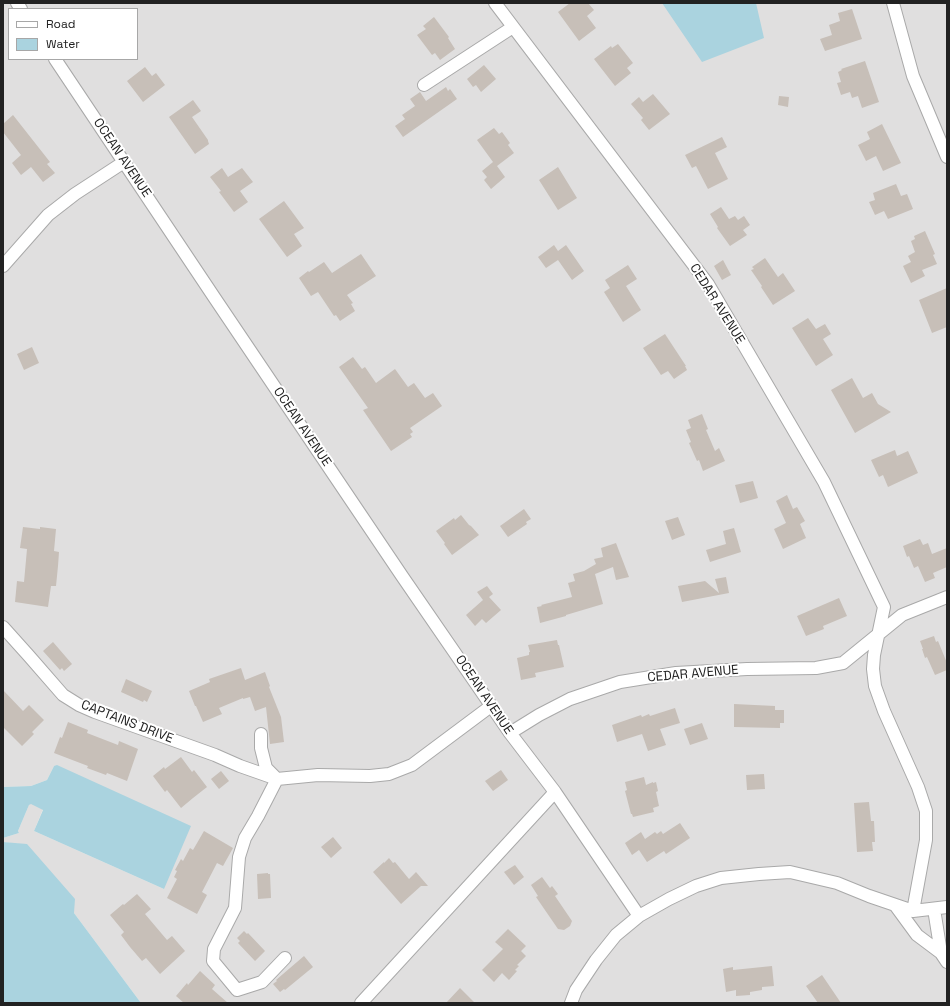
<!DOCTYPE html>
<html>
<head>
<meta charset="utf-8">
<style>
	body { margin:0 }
	#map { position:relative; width:950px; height:1006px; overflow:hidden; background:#f2efe9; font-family:"Space Grotesk",sans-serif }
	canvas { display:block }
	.frame { position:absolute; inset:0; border:4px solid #222; pointer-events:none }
	.legend { position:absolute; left:8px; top:8px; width:130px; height:52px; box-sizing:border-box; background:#fff; border:1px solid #a7a7a7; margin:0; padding:5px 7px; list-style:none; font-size:12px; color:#222 }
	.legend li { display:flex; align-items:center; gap:8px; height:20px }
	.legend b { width:20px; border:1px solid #a7a7a7 }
</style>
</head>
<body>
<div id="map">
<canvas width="950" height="1006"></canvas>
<div class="frame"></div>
<ul class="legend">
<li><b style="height:5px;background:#fff"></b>Road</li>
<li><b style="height:11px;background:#aad3df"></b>Water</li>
</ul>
</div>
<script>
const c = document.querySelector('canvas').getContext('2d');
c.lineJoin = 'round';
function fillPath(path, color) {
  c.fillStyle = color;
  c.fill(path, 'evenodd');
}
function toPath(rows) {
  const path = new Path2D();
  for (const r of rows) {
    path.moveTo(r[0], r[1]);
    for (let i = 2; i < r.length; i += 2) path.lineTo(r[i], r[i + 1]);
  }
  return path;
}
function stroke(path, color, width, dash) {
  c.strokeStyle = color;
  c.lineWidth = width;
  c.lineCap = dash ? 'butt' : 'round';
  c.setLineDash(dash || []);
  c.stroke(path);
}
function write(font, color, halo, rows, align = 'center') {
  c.font = font + ' "Space Grotesk",sans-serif';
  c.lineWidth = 4;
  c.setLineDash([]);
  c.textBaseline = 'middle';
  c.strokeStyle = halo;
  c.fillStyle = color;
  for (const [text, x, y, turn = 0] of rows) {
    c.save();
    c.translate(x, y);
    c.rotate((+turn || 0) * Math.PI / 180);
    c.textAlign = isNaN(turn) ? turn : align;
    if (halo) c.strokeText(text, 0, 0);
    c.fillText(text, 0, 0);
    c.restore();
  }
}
fillPath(toPath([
	[3,3,947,3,947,1003,141,1003,74,913,27,845,3,842,3,838,19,833,18,831,29,805,31,803,43,809,34,831,164,889,54,766,47,780,31,786,3,787],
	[9,9,137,9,137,59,9,59]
]), '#e0dfdf');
fillPath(toPath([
	[662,3,756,3,764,38,702,62],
	[57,765,191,826,164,889,34,831,43,810,31,804,29,805,18,831,19,833,3,838,3,787,31,786,47,780,54,766],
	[3,842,27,844,75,899,74,913,141,1003,3,1003]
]), '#aad3df');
fillPath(toPath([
	[570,3,588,3,594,10,587,16,596,28,579,41,558,12],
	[852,9,862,39,825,51,820,39,832,35,829,25,840,21,838,13],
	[434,17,449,37,448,38,455,49,440,60,435,53,432,55,417,35,426,29,423,26],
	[618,44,633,63,627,68,631,73,615,86,594,59,611,46,612,48],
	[865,61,879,102,862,108,858,96,852,98,850,92,841,95,837,83,841,82,838,72,842,70,841,69],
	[484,65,496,79,481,92,476,85,473,87,467,79],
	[145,67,152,76,156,73,165,85,143,102,127,81],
	[446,87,448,91,450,89,457,99,403,137,395,126,405,119,402,115,415,106,410,99,420,92,426,101],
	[653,94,670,114,649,130,641,120,643,118,631,104,639,97,643,102],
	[779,96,789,97,788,107,778,105],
	[193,100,201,111,192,117,208,140,208,141,209,144,195,154,169,117],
	[13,115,50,162,47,164,55,173,43,182,31,167,21,175,12,163,21,155,3,132,3,124],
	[882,124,901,163,883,171,876,156,866,161,858,145,870,139,867,132],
	[494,128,499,134,502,132,510,143,508,145,514,153,497,166,505,177,491,189,484,180,487,177,482,171,493,162,477,140],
	[722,137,727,147,715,153,728,179,708,189,696,166,692,168,685,155],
	[558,167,577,198,558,210,539,180],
	[222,168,228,177,242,168,253,182,240,191,248,202,234,212,219,192,221,191,210,177],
	[896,184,901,196,907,194,913,209,888,219,884,211,875,215,869,202,875,200,873,193],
	[284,201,304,228,294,234,302,246,287,257,259,219],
	[721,207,729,219,735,216,738,220,744,216,750,225,743,230,747,235,730,246,717,228,718,227,710,214],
	[925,231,935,254,933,255,937,264,922,270,925,276,911,283,903,266,911,262,908,256,915,252,911,241,915,239,914,236],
	[554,245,558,251,566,245,584,271,572,280,558,260,546,268,538,257],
	[361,254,376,276,347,295,353,303,351,304,355,311,340,321,336,315,334,316,318,292,311,296,299,278,308,271,309,272,324,262,332,273],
	[765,258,778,277,783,273,795,291,773,305,761,287,762,286,751,270,754,269,752,267],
	[723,260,731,275,722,280,714,266],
	[628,265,637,279,626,286,641,310,623,322,604,292,610,288,605,280],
	[947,288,947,327,932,333,919,300],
	[808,318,816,329,825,324,831,334,823,339,833,355,816,366,792,328],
	[665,334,686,366,685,366,687,370,674,379,668,371,661,375,643,348],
	[32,347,39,363,24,370,17,354],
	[353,357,362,369,365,367,376,383,395,369,408,387,414,383,425,398,433,393,442,406,410,428,413,432,410,434,412,437,391,451,363,410,368,408,339,367],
	[852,378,863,398,872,393,878,404,891,412,855,433,831,390],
	[702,414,708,429,706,430,715,451,719,448,725,461,703,471,699,460,697,461,689,443,691,442,686,430,691,428,688,420],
	[895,450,897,456,908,451,918,473,888,487,883,475,879,477,871,460],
	[753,481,758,498,740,503,735,485],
	[787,495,793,509,797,507,805,521,800,524,806,538,783,549,774,529,786,523,776,501],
	[524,509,531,519,526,522,527,524,508,537,500,526],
	[461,515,469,525,471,526,479,535,452,555,444,544,445,543,436,531,454,518,455,520],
	[678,517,685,535,672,540,665,521],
	[23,527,40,529,40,527,56,529,54,551,59,552,58,566,56,586,51,586,48,607,15,602,17,581,24,582,27,549,20,548],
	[734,528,741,552,710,562,706,550,726,544,723,531],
	[920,539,923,545,928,543,932,554,947,548,947,567,933,573,935,578,925,582,918,566,914,568,909,556,907,557,903,546],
	[616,543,629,577,616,580,613,567,595,574,603,604,566,615,566,616,540,623,537,607,542,606,541,605,572,597,568,583,575,581,573,574,584,571,596,564,594,559,603,557,601,548],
	[726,577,729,593,682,602,678,586,705,581,719,593,715,579],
	[487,586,493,594,489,597,501,610,486,623,482,619,475,626,466,615,483,600,477,592],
	[839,598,847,616,823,626,824,629,806,636,797,616],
	[934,636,936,642,938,641,947,663,947,670,935,675,927,657,925,658,922,649,923,649,920,641],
	[557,640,558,645,559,645,564,667,535,673,536,677,521,680,517,658,529,655,529,652,530,652,528,645],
	[53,642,72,664,64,671,62,668,60,670,43,651],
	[241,668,245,680,265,672,270,686,269,687,281,717,284,742,270,744,266,707,255,711,250,697,243,699,243,698,219,708,222,714,203,722,196,706,195,706,189,691,210,682,209,679],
	[126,679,152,691,147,702,144,700,143,702,121,692],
	[3,690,23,711,29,705,44,720,32,732,34,734,22,746,3,727],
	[734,704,775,706,775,710,784,710,784,723,780,723,780,728,734,727],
	[675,708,680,723,660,729,666,745,648,751,642,734,617,742,612,725,641,715,642,717,649,714,650,716],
	[68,722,88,730,87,733,118,745,119,741,138,749,127,781,107,773,106,775,87,768,88,766,54,753,60,737,62,738],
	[702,723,708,739,690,745,684,729],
	[181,757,192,772,194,770,207,787,193,798,181,808,167,790,165,792,153,776,164,767,165,769],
	[501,770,508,780,493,791,485,781],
	[221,771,229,781,219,789,211,779],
	[764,774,765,789,747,790,746,775],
	[644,777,646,785,653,782,653,783,656,782,658,791,656,792,659,806,653,808,654,812,633,817,632,814,631,814,625,791,627,790,625,782],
	[869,802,871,821,874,821,875,842,872,842,873,851,857,852,854,803],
	[680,823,690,838,666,854,664,851,647,862,639,850,632,855,625,843,641,832,645,839,655,832,657,834,661,831,663,834],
	[204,831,233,848,223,866,217,863,202,892,207,895,197,914,167,898,177,879,174,877,177,871,175,870,181,859,183,861,190,848,193,850],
	[333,837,342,848,331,858,321,847],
	[389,858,393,863,395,862,409,879,416,872,428,886,421,886,401,904,373,872,384,862,384,863],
	[515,865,524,877,514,885,504,872],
	[268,873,268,874,270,874,271,898,258,899,257,874],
	[542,877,550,888,552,886,558,894,555,896,572,921,570,926,564,930,558,929,536,897,538,896,531,885],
	[137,894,151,909,145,914,167,940,172,936,185,951,160,974,146,958,142,961,130,947,121,935,124,932,110,915,123,904,124,905],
	[508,929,526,946,521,951,526,956,517,965,519,966,515,970,517,971,509,980,502,973,494,982,482,970,503,949,495,942],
	[244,931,247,934,248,933,265,951,255,961,238,943,240,941,237,938],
	[304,956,313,967,285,990,284,989,280,992,273,984,277,981,276,980],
	[772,966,774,986,762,987,762,990,750,992,750,995,736,996,736,990,726,992,723,969,733,967,733,970],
	[200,971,215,985,212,989,228,1003,184,1003,176,996,187,983,188,985],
	[822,975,841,1003,818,1003,806,986],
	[460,988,475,1003,446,1003]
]), '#c7bfb8');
const minor = toPath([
	[17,3,21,9],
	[495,3,708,284,824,482,884,607,874,655,873,669,875,686,884,711,918,787,926,811,926,840,913,911],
	[893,3,913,76,947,157],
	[55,59,214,297,402,576,510,733,555,792,639,916],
	[424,85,513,27],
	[3,266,48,215,75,194,124,162],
	[3,627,29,656,63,695,79,705,95,712,215,755,240,766,277,779,318,775,370,776,389,774,412,765,491,706],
	[510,733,539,715,570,699,620,682,676,673,747,669,816,668,843,663,902,615,947,597],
	[261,734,261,748,266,768,277,779,258,816,245,838,239,857,235,908,214,949,213,961,237,990,262,982,285,958],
	[895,905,917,935,941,953,947,962],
	[934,909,941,953],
	[361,1003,555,792],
	[571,1003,576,990,596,960,616,935,639,916,669,899,696,886,721,878,759,874,790,872,837,883,869,896,913,911,947,907]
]);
stroke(minor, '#a9a9a9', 14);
stroke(minor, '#fff', 12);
write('13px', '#222', '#fff', [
	["OCEAN AVENUE",122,158,56],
	["CEDAR AVENUE",717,304,58],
	["OCEAN AVENUE",302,427,56],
	["CEDAR AVENUE",693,674,-5],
	["OCEAN AVENUE",484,695,56],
	["CAPTAINS DRIVE",127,722,21]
]);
</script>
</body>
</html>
